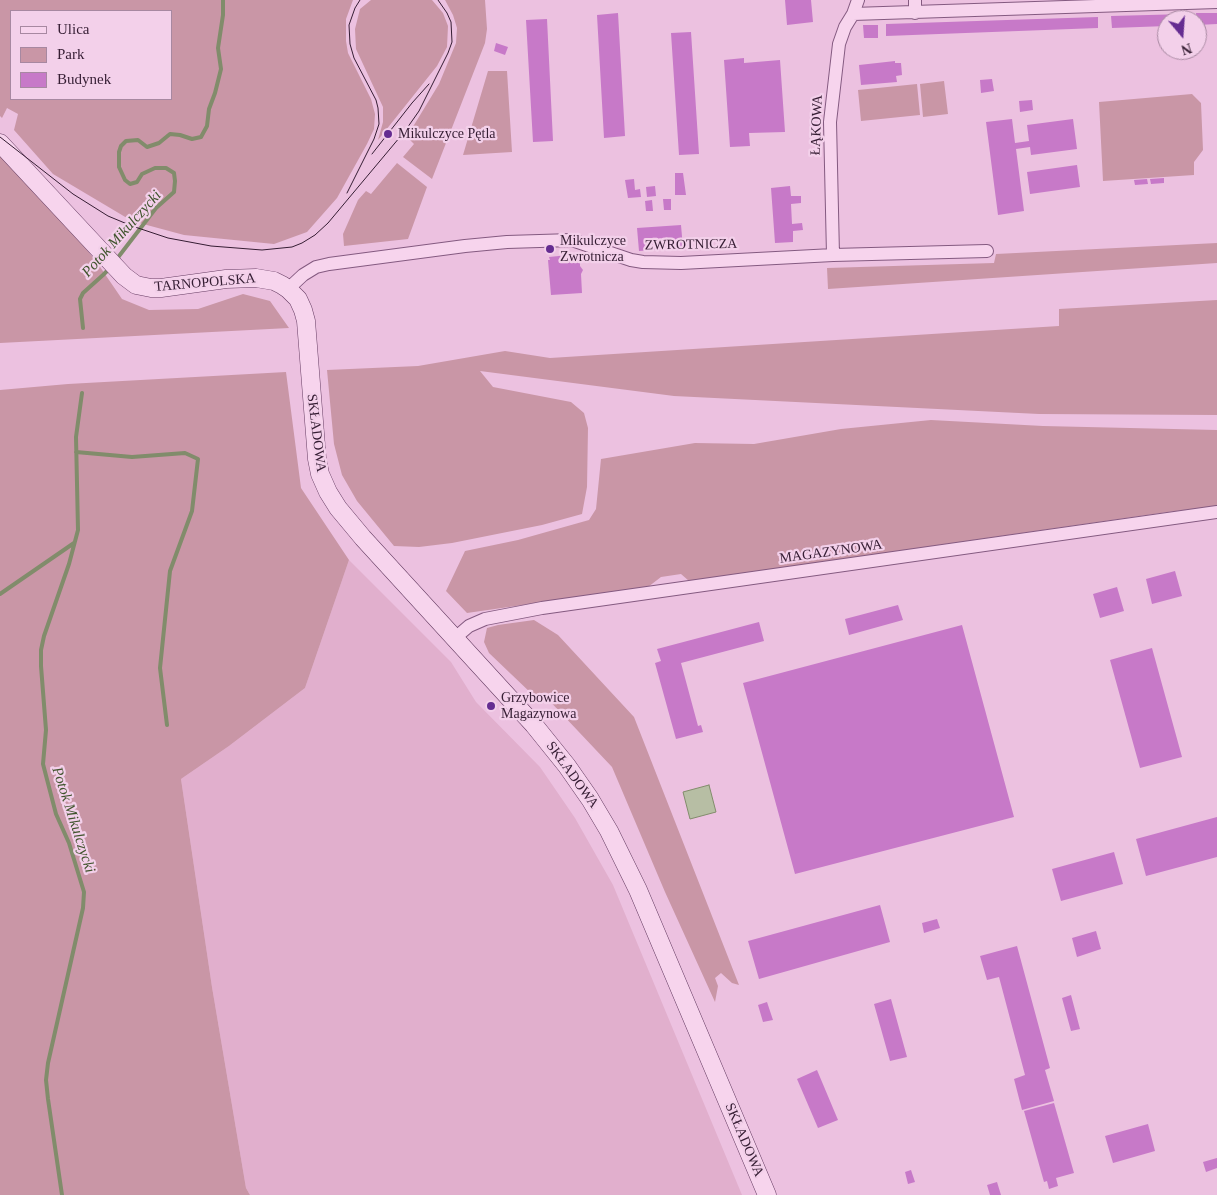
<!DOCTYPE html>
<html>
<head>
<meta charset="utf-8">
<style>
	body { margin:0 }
	#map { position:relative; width:1217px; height:1195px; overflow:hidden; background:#ecc1e0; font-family:"Times New Roman",serif }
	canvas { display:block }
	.legend { position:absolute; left:10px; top:10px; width:162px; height:90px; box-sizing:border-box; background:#f3d0ea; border:1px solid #a788a1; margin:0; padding:6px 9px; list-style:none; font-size:15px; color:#351d33 }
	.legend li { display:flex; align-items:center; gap:10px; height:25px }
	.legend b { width:25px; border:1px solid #a788a1 }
	.north { position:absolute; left:1157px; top:10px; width:50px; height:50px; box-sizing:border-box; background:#f3d0ea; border:1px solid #a788a1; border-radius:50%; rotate:162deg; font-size:14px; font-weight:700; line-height:20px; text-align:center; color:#351d33 }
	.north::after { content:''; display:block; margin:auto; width:18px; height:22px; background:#652c91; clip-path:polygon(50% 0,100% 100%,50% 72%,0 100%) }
</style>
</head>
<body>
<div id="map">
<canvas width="1217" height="1195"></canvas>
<ul class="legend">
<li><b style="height:6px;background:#f7d4ed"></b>Ulica</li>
<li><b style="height:14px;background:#c996a6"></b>Park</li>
<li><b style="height:14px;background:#c779c8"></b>Budynek</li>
</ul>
<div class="north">N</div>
</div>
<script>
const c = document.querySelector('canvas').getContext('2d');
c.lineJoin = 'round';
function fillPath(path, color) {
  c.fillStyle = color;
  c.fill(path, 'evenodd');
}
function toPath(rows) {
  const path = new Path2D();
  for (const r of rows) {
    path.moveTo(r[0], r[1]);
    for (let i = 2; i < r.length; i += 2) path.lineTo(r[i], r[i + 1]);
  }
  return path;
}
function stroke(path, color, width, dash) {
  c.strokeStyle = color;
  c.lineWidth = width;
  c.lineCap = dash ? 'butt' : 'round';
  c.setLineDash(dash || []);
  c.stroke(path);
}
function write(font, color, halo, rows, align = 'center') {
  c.font = font + ' "Times New Roman",serif';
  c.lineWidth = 4.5;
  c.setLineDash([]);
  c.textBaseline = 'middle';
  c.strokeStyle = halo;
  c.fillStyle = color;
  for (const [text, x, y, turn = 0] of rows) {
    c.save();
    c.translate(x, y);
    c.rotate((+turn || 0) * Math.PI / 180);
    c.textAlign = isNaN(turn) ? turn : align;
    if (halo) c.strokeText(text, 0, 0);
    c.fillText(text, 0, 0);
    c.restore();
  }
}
fillPath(toPath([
	[349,560,451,662,476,702,540,767,575,818,613,885,742,1195,250,1195,246,1188,212,987,181,779,229,746,305,688]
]), '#e1afcd');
fillPath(toPath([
	[0,0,353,0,346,19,346,41,348,53,371,99,375,114,374,129,367,144,337,198,307,232,274,244,184,235,132,221,53,174,14,130,18,114,7,108,2,118,0,116],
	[11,11,171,11,171,99,11,99],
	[371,0,432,0,443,13,448,26,447,47,437,66,378,140,383,122,383,107,356,49,355,29,360,9],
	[445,0,485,0,487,29,485,43,432,179,403,157,414,144,410,140,415,134,411,130,439,84,456,43,457,28,453,15],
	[488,71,507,71,512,152,463,155],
	[944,81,948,114,923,117,920,84],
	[917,84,920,115,861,121,858,90],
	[1192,94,1201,103,1203,150,1194,162,1194,175,1103,181,1099,102],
	[0,154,60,217,96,261,122,299,149,310,198,309,243,294,270,301,289,328,0,343],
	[397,163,427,187,408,239,344,246,343,234,358,200,366,191,371,194],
	[1217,243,1217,263,828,289,827,268,994,263,996,254],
	[1217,300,1217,415,1039,414,674,396,480,371,493,387,571,402,584,413,588,428,587,487,582,514,542,525,452,543,419,547,394,546,357,501,342,475,334,444,327,370,418,366,505,351,550,358,1059,326,1059,309],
	[286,372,301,488,349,560,305,688,229,746,181,779,212,987,246,1188,250,1195,0,1195,0,390,68,384],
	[931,420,1043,426,1217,430,1217,506,1168,512,689,581,681,574,661,577,648,587,467,613,446,591,465,551,518,540,589,520,596,509,601,459,695,443,754,444,841,429],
	[534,620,558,635,634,717,739,985,732,983,721,973,715,978,718,986,715,1002,665,892,612,767,544,695,533,695,489,653,484,642,487,628,498,625]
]), '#c996a6');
const water = toPath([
	[709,785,716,812,690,819,683,792,709,785]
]);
fillPath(water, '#b7bea4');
stroke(water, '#818c6b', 1);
stroke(toPath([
	[116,260,156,208,174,192,175,181,174,173,166,168,155,168,142,174,137,182,130,184,125,180,119,167,119,152,121,146,126,141,138,140,147,147,159,143,170,134,180,135,192,139,201,137,207,126,209,109,215,93,221,69,218,48,223,15,223,0],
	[83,328,80,299,83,293,103,275,110,268],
	[76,452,132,457,185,453,198,459,192,511,170,571,160,668,167,725],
	[0,594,74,543],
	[62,1195,48,1099,46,1080,48,1063,83,908,84,892,69,843,56,814,43,764,46,730,41,666,41,650,44,636,69,564,78,530,76,437,82,393]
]), '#818c6b', 4);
fillPath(toPath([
	[785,0,811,0,813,22,787,25],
	[618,13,625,136,604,138,597,15],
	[1196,13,1217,13,1217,24,1197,25],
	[1186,14,1186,20,1167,20,1167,26,1112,28,1111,16],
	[1098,17,1098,28,886,36,886,24],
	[547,19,553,141,533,142,526,20],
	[863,25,878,25,878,38,864,38],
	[691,32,699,154,679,155,671,33],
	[496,43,508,47,505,55,494,51],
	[744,58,744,63,780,60,785,132,749,133,750,146,730,147,724,60],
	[895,61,895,63,901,63,902,75,896,76,897,82,861,85,859,65],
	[992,79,994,91,981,93,980,80],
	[1032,100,1033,110,1020,112,1019,101],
	[1012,119,1015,143,1029,141,1027,125,1073,119,1077,149,1031,155,1030,147,1016,149,1024,211,998,215,986,122],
	[1077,165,1080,187,1030,194,1027,172],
	[675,173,683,173,686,195,675,195],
	[1164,178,1164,183,1151,184,1150,179],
	[634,179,635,190,640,189,641,197,628,198,625,180],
	[1147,179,1148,184,1135,185,1134,180],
	[655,186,656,196,647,197,646,187],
	[790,186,791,196,801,196,801,203,791,204,792,224,802,223,803,230,793,231,793,242,775,243,771,188],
	[663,199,671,199,671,210,664,210],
	[652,200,653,211,646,211,645,201],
	[681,225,683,248,639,251,637,228],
	[569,255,569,259,580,258,580,266,583,270,581,274,582,293,551,295,548,260,550,260,549,257],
	[1175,571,1182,596,1152,604,1146,579],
	[1117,587,1124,611,1100,618,1093,594],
	[898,605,903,620,849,635,845,619],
	[759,622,764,641,681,663,698,726,701,725,703,732,676,739,655,663,661,661,657,649],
	[962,625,1014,817,795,874,743,683],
	[1152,648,1182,757,1140,768,1110,660],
	[1217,817,1217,857,1146,876,1136,839],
	[1114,852,1123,884,1061,901,1052,869],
	[880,905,890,942,759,979,748,941],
	[937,919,940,928,924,933,922,923],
	[1096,931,1101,949,1077,957,1072,938],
	[1017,946,1050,1068,1045,1070,1054,1101,1022,1110,1014,1079,1025,1075,999,977,987,980,980,956],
	[1071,995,1080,1029,1071,1031,1062,998],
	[891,999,907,1057,890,1061,874,1004],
	[767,1002,773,1020,763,1022,758,1005],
	[817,1070,838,1120,818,1128,797,1079],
	[1054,1103,1074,1173,1056,1178,1058,1186,1049,1189,1047,1181,1044,1182,1024,1111],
	[1148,1124,1155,1151,1113,1163,1105,1136],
	[1217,1158,1217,1168,1206,1172,1203,1162],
	[911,1170,915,1182,908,1184,905,1172],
	[997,1182,1001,1195,990,1195,987,1185]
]), '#c779c8');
const street = toPath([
	[915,0,915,13],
	[853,14,1217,2],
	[833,255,830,122,839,44,845,27,853,14,858,0],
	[288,289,303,275,316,267,329,264,465,246,507,242,572,240,631,260,643,262,681,263,833,255,987,251],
	[455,638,469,626,485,619,542,608,1217,512]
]);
const secondary = toPath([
	[0,143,124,276,136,285,151,288,161,288,226,279,256,278,274,281,282,285,288,289,298,299,303,310,306,321,317,459,320,474,328,492,338,508,363,538,534,725,567,766,590,799,609,831,638,890,767,1195]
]);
stroke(street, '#845a80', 14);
stroke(secondary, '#663d63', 19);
stroke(street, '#f7d4ed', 12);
stroke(secondary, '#f7d4ed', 18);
stroke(toPath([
	[0,137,73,194,108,216,132,226,168,238,211,246,262,250,292,247,302,243,315,235,328,223,405,131,419,111,448,53,452,42,451,22,447,13,438,0],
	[372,154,412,103,429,84],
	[347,193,374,139,379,124,378,108,376,100,354,58,350,44,349,25,355,8,360,0]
]), '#351d33', 1);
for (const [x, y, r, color] of [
	[388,134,5,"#652c91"],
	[550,249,5,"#652c91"],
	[491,706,5,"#652c91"]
]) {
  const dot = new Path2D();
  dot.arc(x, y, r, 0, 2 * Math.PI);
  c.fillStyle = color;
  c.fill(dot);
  stroke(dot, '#f3d0ea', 2);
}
write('14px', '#351d33', '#f3d0ea', [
	["ŁĄKOWA",817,125,-88],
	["ZWROTNICZA",691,245,-1],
	["TARNOPOLSKA",205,283,-5],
	["SKŁADOWA",316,433,83],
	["MAGAZYNOWA",831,552,-8],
	["SKŁADOWA",572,775,54],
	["SKŁADOWA",744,1140,67]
]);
write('14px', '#351d33', '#f3d0ea', [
	["Mikulczyce Pętla",398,134],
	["Mikulczyce",560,241],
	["Zwrotnicza",560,257],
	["Grzybowice",501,698],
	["Magazynowa",501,714]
], 'left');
write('italic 15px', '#40542d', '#f3d0ea', [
	["Potok Mikulczycki",122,234,-48],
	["Potok Mikulczycki",73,820,72]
]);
</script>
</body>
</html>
